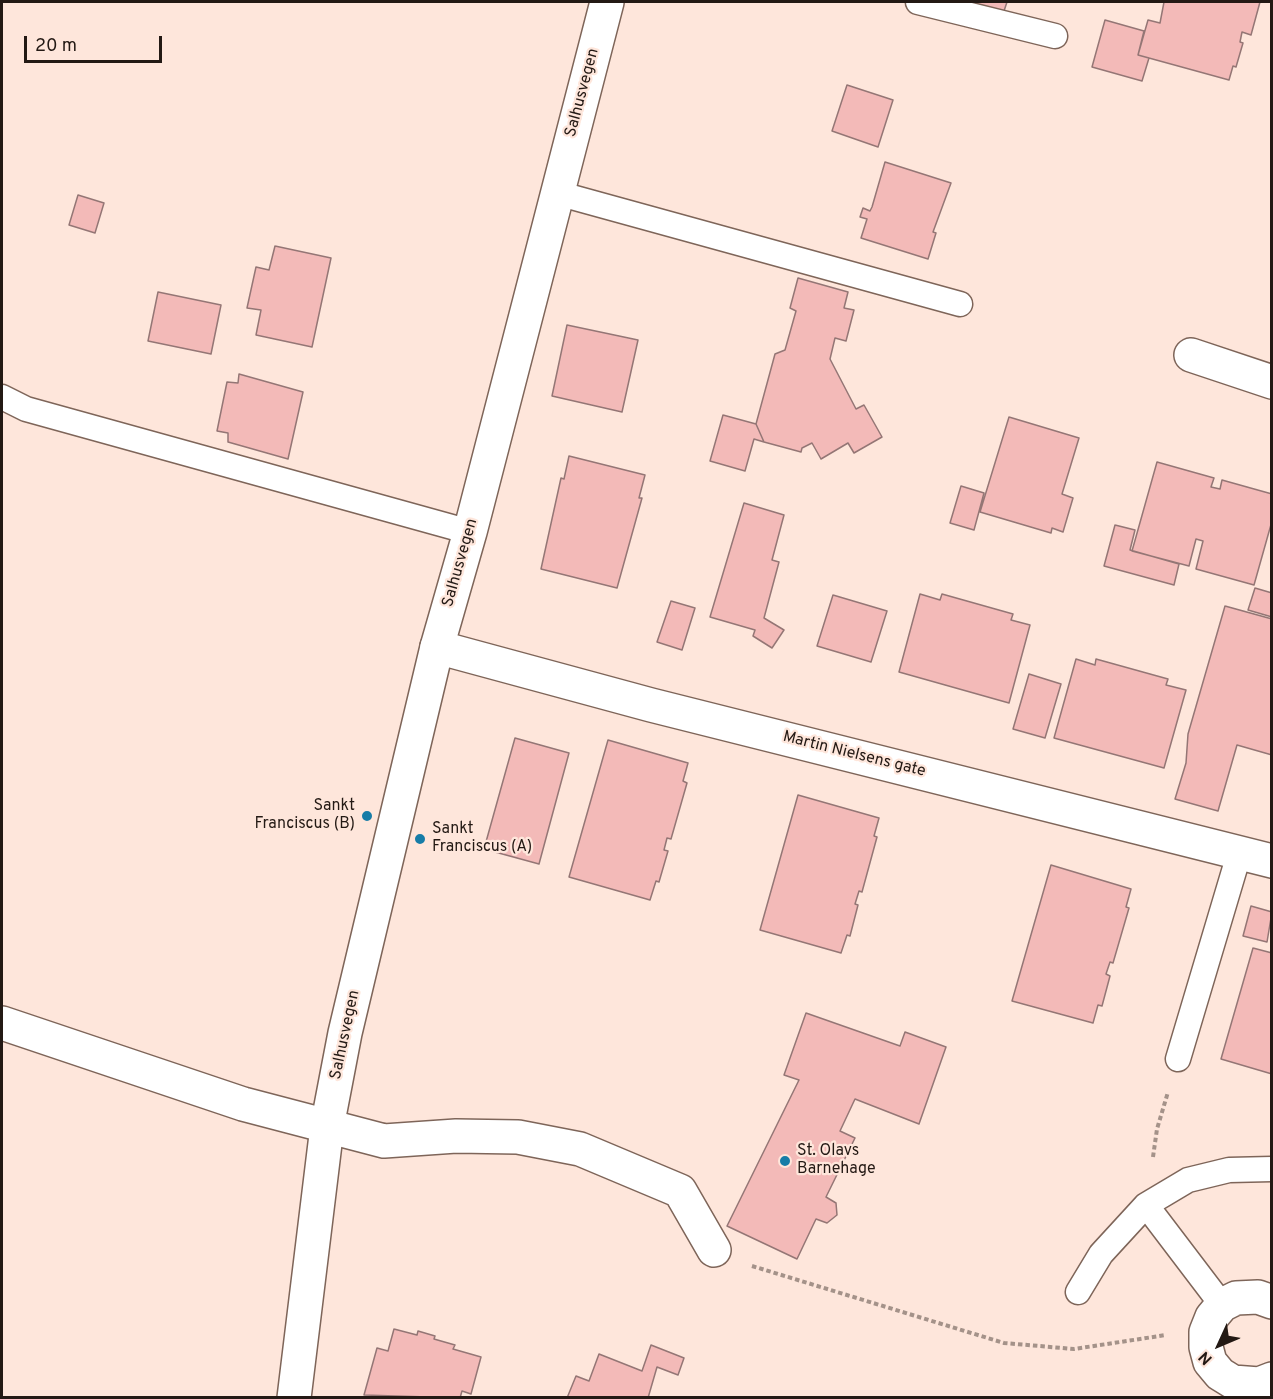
<!DOCTYPE html>
<style>
body{margin:0}
#map{position:relative;width:1273px;height:1399px;overflow:hidden;background:#fee6db;font-family:Overpass,sans-serif}
canvas{display:block}
.frame{position:absolute;inset:0;border:3px solid #231914;pointer-events:none}
.north{position:absolute;left:1189px;top:1315px;width:60px;height:60px;-webkit-text-stroke:4px #fee6db;paint-order:stroke;rotate:226deg;font-size:16px;font-weight:700;line-height:24px;text-align:center;color:#231914}
.north::after{content:'';display:block;margin:auto;width:21px;height:27px;background:#231914;clip-path:polygon(50% 0,100% 100%,50% 72%,0 100%)}
.scale{position:absolute;left:24px;top:36px;width:138px;height:27px;box-sizing:border-box;border:3px solid #231914;border-top:0;padding-left:8px;font-size:18px;line-height:21px;white-space:nowrap;color:#231914;-webkit-text-stroke:4px #fee6db;paint-order:stroke}
</style>
<div id="map">
<canvas width="1273" height="1399"></canvas>
<div class="frame"></div>
<div class="north">N</div>
<div class="scale">20 m</div>
</div>
<script>
const ctx = document.querySelector('canvas').getContext('2d');
ctx.lineJoin = 'round';
function paint(path, color) {
  ctx.fillStyle = color;
  ctx.fill(path, 'evenodd');
}
function shape(rows) {
  const path = new Path2D();
  for (const r of rows) {
    path.moveTo(r[0], r[1]);
    for (let i = 2; i < r.length; i += 2) path.lineTo(r[i], r[i + 1]);
  }
  return path;
}
function strokePath(path, color, width, dash) {
  ctx.strokeStyle = color;
  ctx.lineWidth = width;
  ctx.lineCap = dash ? 'butt' : 'round';
  ctx.setLineDash(dash || []);
  ctx.stroke(path);
}
function label(font, color, halo, rows, align = 'center') {
  ctx.font = font + ' Overpass,sans-serif';
  ctx.lineWidth = 4.5;
  ctx.setLineDash([]);
  ctx.textBaseline = 'middle';
  ctx.strokeStyle = halo;
  ctx.fillStyle = color;
  for (const [text, x, y, turn = 0] of rows) {
    ctx.save();
    ctx.translate(x, y);
    ctx.rotate((+turn || 0) * Math.PI / 180);
    ctx.textAlign = isNaN(turn) ? turn : align;
    if (halo) ctx.strokeText(text, 0, 0);
    ctx.fillText(text, 0, 0);
    ctx.restore();
  }
}
const building = shape([
 [961,2,1007,2,1003,14,961,2],
 [1164,2,1260,2,1251,35,1242,32,1240,42,1243,43,1236,67,1233,66,1229,80,1138,55,1148,20,1160,23,1164,2],
 [1105,20,1144,31,1138,55,1149,58,1142,81,1092,67,1105,20],
 [847,85,893,100,878,147,832,131,847,85],
 [885,162,951,183,933,232,936,233,928,259,861,238,867,219,860,217,863,208,870,211,872,207,885,162],
 [78,195,104,203,95,233,69,225,78,195],
 [275,246,331,258,312,347,256,335,261,310,247,308,256,267,269,270,275,246],
 [798,278,848,292,844,308,854,310,846,341,835,338,830,359,856,409,864,405,882,437,854,453,848,443,821,459,812,443,802,448,801,452,764,442,756,424,775,354,785,350,796,311,790,308,798,278],
 [158,292,221,305,211,354,148,341,158,292],
 [567,325,638,340,622,412,552,396,567,325],
 [239,374,303,392,288,459,228,442,228,433,217,431,227,382,238,383,239,374],
 [723,415,756,424,764,442,754,439,745,471,710,461,723,415],
 [1009,417,1079,438,1062,494,1073,498,1063,532,1052,528,1051,533,980,512,1009,417],
 [569,456,645,475,639,498,642,498,617,588,541,569,561,478,564,479,569,456],
 [1157,462,1214,478,1211,487,1220,489,1222,480,1272,494,1272,521,1254,585,1196,569,1203,541,1196,539,1189,566,1132,551,1157,462],
 [961,486,984,493,974,530,950,523,961,486],
 [744,503,784,515,772,560,779,562,764,618,784,630,772,648,753,636,755,630,710,617,744,503],
 [1115,525,1135,530,1130,550,1179,564,1174,585,1104,566,1115,525],
 [1255,588,1272,593,1272,617,1248,610,1255,588],
 [920,594,940,600,942,594,1013,614,1011,620,1030,625,1009,703,899,672,920,594],
 [833,595,887,611,871,662,817,646,833,595],
 [671,601,695,608,682,650,657,642,671,601],
 [1225,606,1272,619,1272,755,1237,745,1218,811,1175,799,1186,763,1188,734,1225,606],
 [1076,659,1095,665,1096,659,1168,679,1166,685,1186,690,1164,768,1054,738,1076,659],
 [1029,674,1061,684,1045,738,1013,729,1029,674],
 [515,738,569,753,539,864,484,849,515,738],
 [608,740,688,763,683,781,687,783,671,839,667,838,664,850,668,851,659,882,656,881,650,900,569,877,608,740],
 [798,795,879,818,874,836,877,837,862,892,859,891,855,904,858,905,850,936,847,935,841,953,760,930,798,795],
 [1051,865,1131,889,1126,907,1129,908,1113,963,1110,962,1106,974,1110,976,1102,1006,1098,1005,1093,1023,1012,1001,1051,865],
 [1251,906,1272,912,1267,942,1243,936,1251,906],
 [1253,948,1272,953,1272,1074,1221,1059,1253,948],
 [806,1013,900,1046,905,1032,946,1047,919,1124,855,1099,840,1131,855,1138,826,1197,836,1203,837,1215,827,1223,816,1219,797,1259,727,1226,799,1080,784,1075,806,1013],
 [394,1329,417,1335,418,1331,435,1336,434,1339,455,1345,453,1349,481,1357,471,1394,462,1391,460,1398,364,1395,377,1348,388,1351,394,1329],
 [651,1345,684,1358,678,1375,657,1367,648,1398,567,1398,576,1376,589,1381,599,1354,642,1371,651,1345]
]);
const path = shape([
 [1153,1157,1157,1129,1168,1092],
 [752,1266,1004,1343,1074,1349,1166,1335]
]);
const lane = shape([
 [918,2,1055,36],
 [557,193,960,304],
 [2,397,26,409,470,532],
 [1178,1059,1240,851],
 [1146,1205,1222,1305],
 [1078,1292,1101,1254,1146,1205,1188,1180,1229,1170,1272,1169]
]);
const street = shape([
 [1191,355,1272,382],
 [437,647,651,705,1272,861],
 [2,1023,243,1104,384,1141,456,1136,518,1137,580,1149,680,1191,714,1250],
 [1272,1302,1258,1297,1236,1298,1222,1305,1212,1317,1206,1332,1206,1347,1210,1362,1220,1374,1233,1382,1259,1384,1272,1379]
]);
const secondary = shape([
 [294,1398,327,1127,345,1033,437,647,470,532,607,2]
]);
const markers = [
 [367,816,6,"#167ca7"],
 [420,839,6,"#167ca7"],
 [785,1161,6,"#167ca7"]
];
const streetNames = [
 ["Salhusvegen",583,93,-75],
 ["Salhusvegen",461,563,-74],
 ["Martin Nielsens gate",854,755,14],
 ["Salhusvegen",346,1035,-78]
];
const poiNames = [
 ["Sankt",355,807,"right"],
 ["Franciscus (B)",355,825,"right"],
 ["Sankt",432,830],
 ["Franciscus (A)",432,848],
 ["St. Olavs",797,1152],
 ["Barnehage",797,1170]
];
paint(building, '#f3bab8');
strokePath(building, '#947675', 1.5);
strokePath(lane, '#7e6559', 27);
strokePath(street, '#7e6559', 36);
strokePath(secondary, '#7e6559', 36);
strokePath(path, '#a49289', 4, [4.5, 3]);
strokePath(lane, '#fff', 24);
strokePath(street, '#fff', 33);
strokePath(secondary, '#fff', 33);
for (const [x, y, r, color] of markers) {
  const dot = new Path2D();
  dot.arc(x, y, r, 0, 2 * Math.PI);
  ctx.fillStyle = color;
  ctx.fill(dot);
  strokePath(dot, '#fee6db', 2);
}
label('16px', '#231914', '#fee6db', streetNames);
label('16px', '#231914', '#fee6db', poiNames, 'left');
</script>
